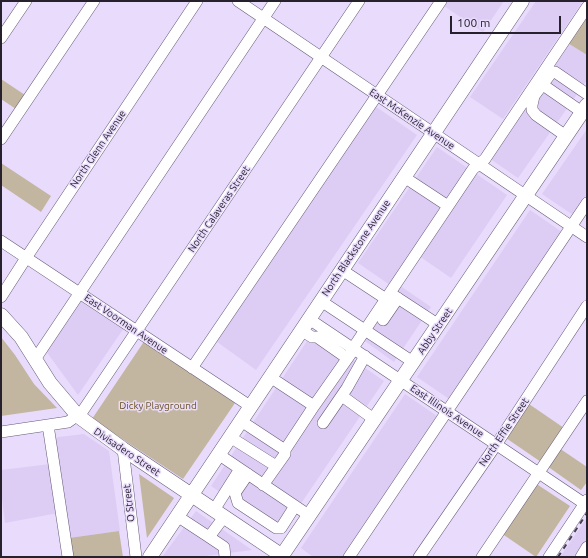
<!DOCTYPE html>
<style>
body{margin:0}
#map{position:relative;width:588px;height:558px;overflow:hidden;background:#e8dbfc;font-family:Ubuntu,sans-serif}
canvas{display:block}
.frame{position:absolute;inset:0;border:2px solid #26212d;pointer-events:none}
.scale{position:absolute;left:450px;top:16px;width:111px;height:18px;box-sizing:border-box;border:2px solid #26212d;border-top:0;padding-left:5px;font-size:12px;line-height:14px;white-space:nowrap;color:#26212d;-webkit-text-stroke:3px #e8dbfc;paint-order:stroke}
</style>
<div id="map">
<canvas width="588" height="558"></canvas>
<div class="frame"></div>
<div class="scale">100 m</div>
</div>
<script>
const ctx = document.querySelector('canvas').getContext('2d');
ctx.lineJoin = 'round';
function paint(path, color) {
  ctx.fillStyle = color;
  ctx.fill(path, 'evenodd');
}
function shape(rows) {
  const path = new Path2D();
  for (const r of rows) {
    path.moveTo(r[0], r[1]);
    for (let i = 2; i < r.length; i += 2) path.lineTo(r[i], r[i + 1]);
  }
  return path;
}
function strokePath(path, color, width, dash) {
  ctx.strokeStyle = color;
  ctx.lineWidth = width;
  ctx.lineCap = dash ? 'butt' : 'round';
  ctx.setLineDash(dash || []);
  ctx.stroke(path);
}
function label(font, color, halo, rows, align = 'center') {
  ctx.font = font + ' Ubuntu,sans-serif';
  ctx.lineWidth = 3;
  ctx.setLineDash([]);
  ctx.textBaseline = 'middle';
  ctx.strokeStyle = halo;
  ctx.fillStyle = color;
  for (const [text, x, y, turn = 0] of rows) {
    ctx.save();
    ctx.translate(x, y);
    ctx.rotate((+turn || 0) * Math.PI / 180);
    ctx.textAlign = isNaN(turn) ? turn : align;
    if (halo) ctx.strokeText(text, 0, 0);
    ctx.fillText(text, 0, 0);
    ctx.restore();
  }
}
const built = shape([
 [443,1,504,1,483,32,441,4],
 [536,1,583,1,503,119,470,97],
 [566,42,587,55,587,80,518,178,486,156],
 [372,104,417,135,256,370,213,339],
 [587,129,587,195,573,215,542,194],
 [437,147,469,169,390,285,358,263],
 [475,173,507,195,451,278,419,256],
 [530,210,562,232,449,399,417,377],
 [399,285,431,307,394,362,362,339],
 [77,297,124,328,78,395,43,347],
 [313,332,384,381,281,533,211,486],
 [405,394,437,416,342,557,313,557,301,548],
 [84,434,109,451,120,531,69,538,50,438],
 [50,464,58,513,5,523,1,491,1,470],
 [196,511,252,550,198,557,162,557],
 [586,519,587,519,587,557,560,557]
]);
const green = shape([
 [587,11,587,55,566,42],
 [1,79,25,95,16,109,1,99],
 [1,163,51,196,41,212,1,185],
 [1,337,15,355,34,384,57,408,1,416],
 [145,340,235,403,183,479,92,419],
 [529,404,564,428,541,462,506,438],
 [559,448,587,467,587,482,581,490,547,466],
 [139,474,174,498,147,538],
 [535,483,570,506,536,557,501,533],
 [119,531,123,557,72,557,69,538]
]);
const minor = shape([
 [238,1,587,237],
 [1,38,26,1],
 [543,85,582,112],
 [566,136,536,115,532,110,532,105,534,96,552,72,555,72,587,94],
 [1,139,94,1],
 [404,177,448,206],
 [1,241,250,406],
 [342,270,386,299],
 [390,293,439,325],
 [1,297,26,258,197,1],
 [321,301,413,362],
 [309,319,585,504],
 [383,320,398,298],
 [301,330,312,337,317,337,347,358],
 [353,348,473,169,485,159,587,7],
 [36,358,275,1],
 [192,368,441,1],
 [270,377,314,406],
 [342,396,375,420],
 [241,421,285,450,285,454,263,485],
 [323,423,347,388,365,356],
 [48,425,68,557],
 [1,432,68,422,82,412,359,1],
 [230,437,276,466],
 [123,449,136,557],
 [285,450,314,406,354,349],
 [218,454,310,516],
 [248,474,235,493,238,503,276,528,281,528,295,506],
 [214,510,240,469],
 [177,516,209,537,224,517],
 [209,537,224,547,225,557],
 [349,557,587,203],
 [419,557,496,445,587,306],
 [482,557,587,401],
 [549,557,587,500],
 [581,557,587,547]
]);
const major = shape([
 [1,315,21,337,50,383,78,416,123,449,281,555],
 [150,557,522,1],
 [281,557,587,105]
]);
const rail = shape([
 [558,557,587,513]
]);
const streetNames = [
 ["East McKenzie Avenue",412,119,34],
 ["North Glenn Avenue",98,149,-56],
 ["North Calaveras Street",219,209,-56],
 ["North Blackstone Avenue",356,248,-56],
 ["East Voorman Avenue",126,324,34],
 ["Abby Street",435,331,-56],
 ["East Illinois Avenue",447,411,34],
 ["North Effie Street",504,432,-56],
 ["Divisadero Street",127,452,34],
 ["O Street",129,503,-97]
];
const parkNames = [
 ["Dicky Playground",158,406]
];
paint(built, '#ddcdf5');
paint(green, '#c2b6a0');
strokePath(minor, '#665b77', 12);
strokePath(major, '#665b77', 15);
strokePath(minor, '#fff', 11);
strokePath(major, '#fff', 14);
strokePath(rail, '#453f4e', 2, [5, 5]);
label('10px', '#26212d', '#e8dbfc', streetNames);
label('10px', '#694f1d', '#e8dbfc', parkNames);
</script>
